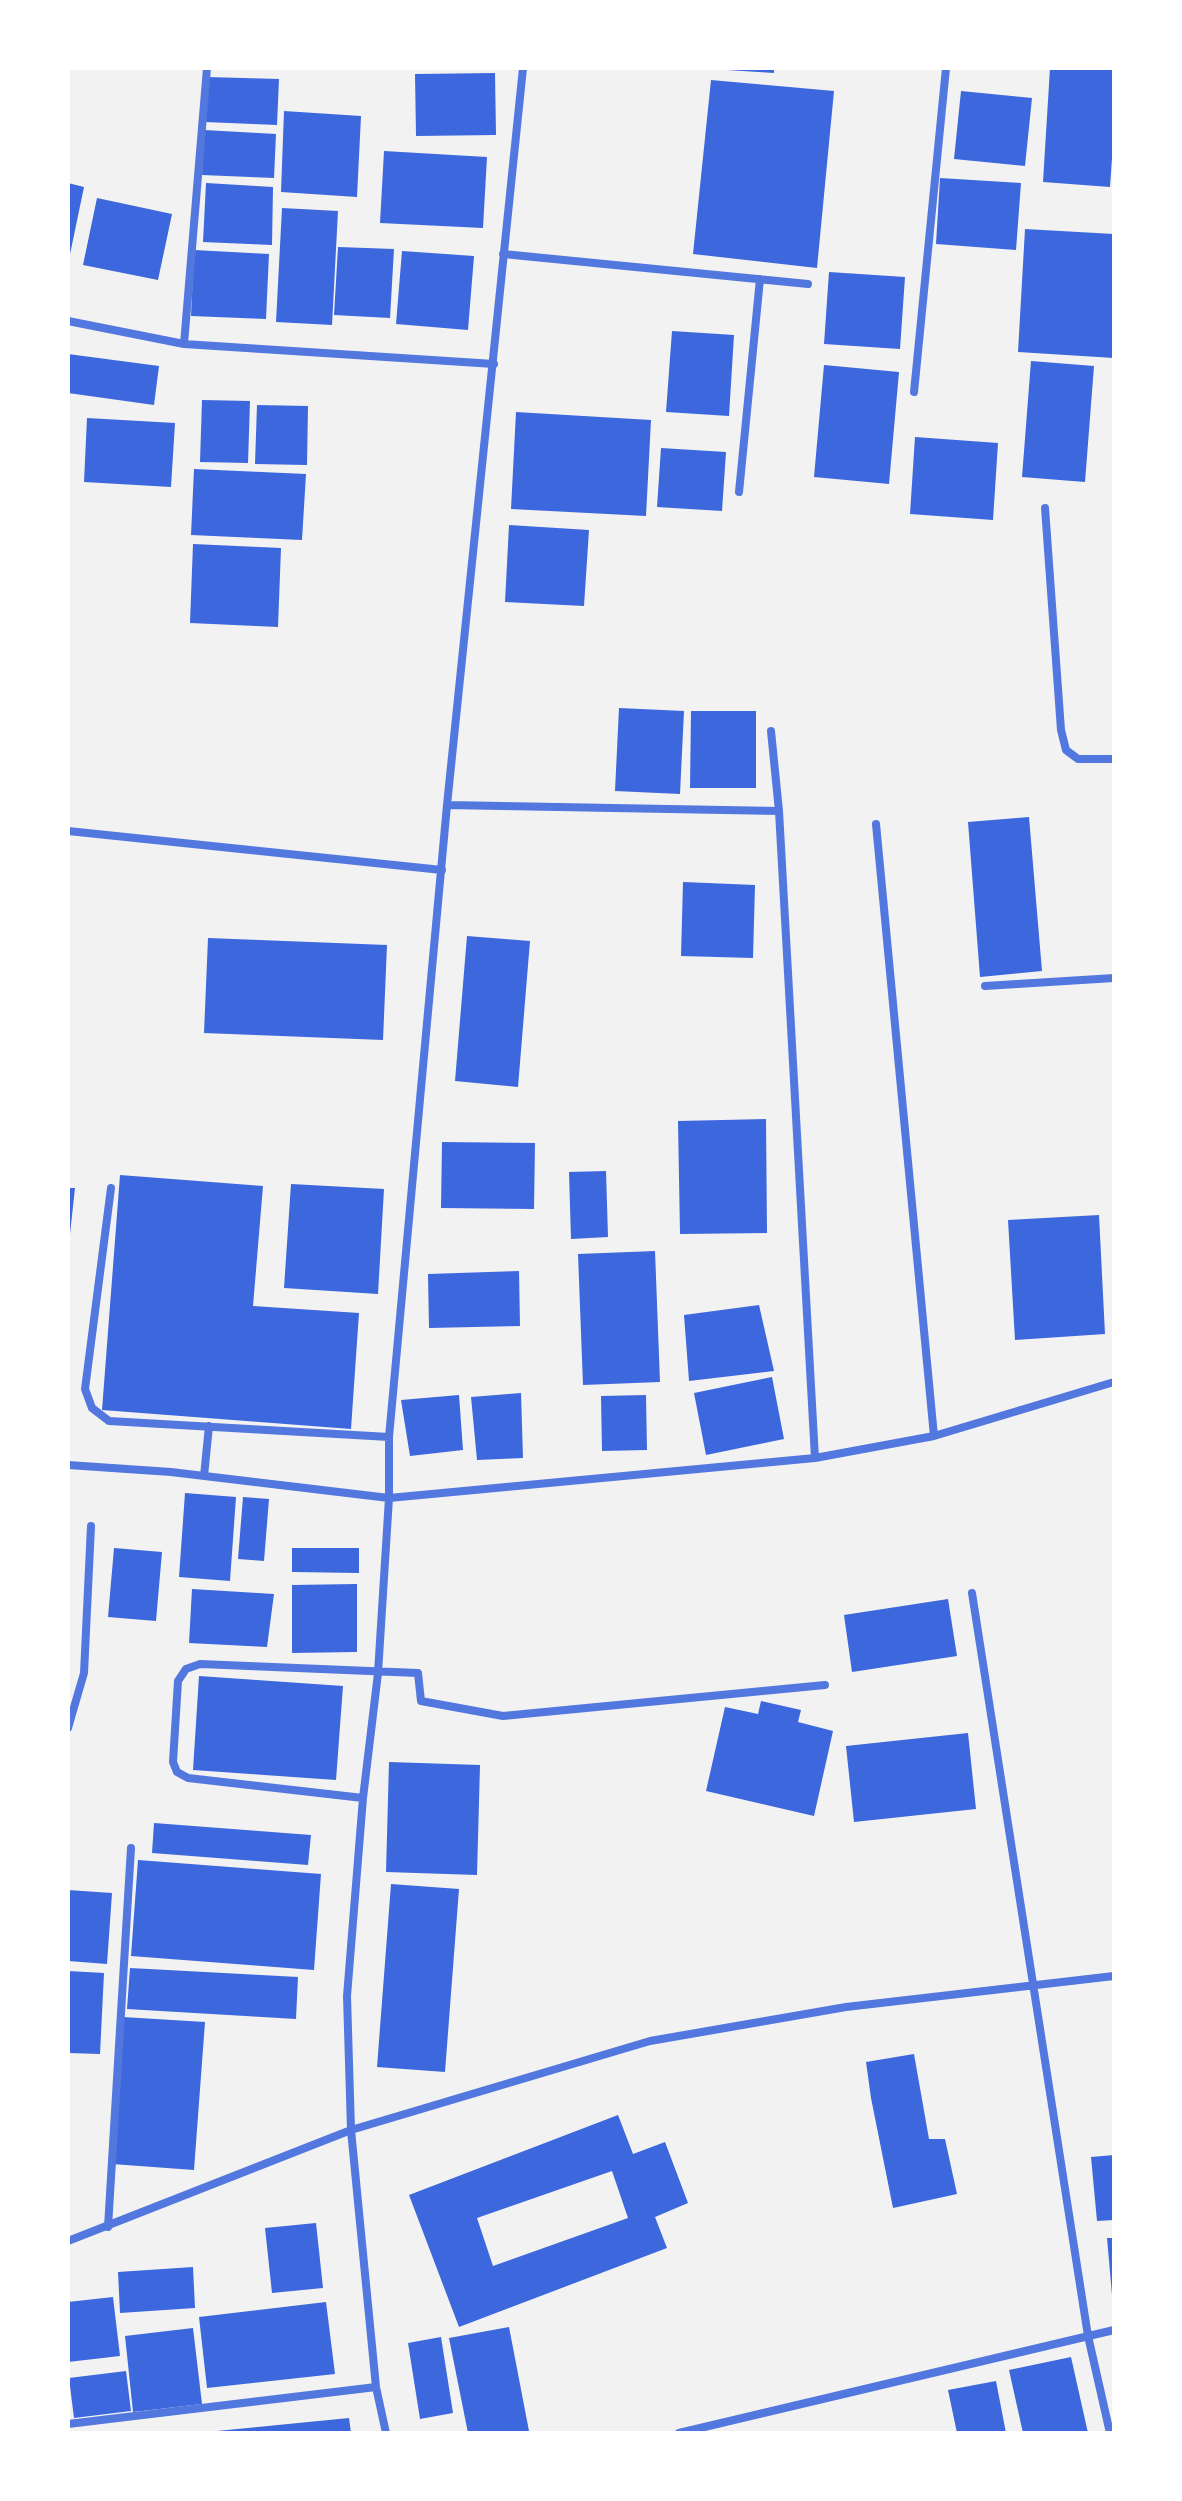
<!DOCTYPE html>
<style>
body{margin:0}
#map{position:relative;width:1182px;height:2501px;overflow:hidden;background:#f2f2f2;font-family:Barlow,sans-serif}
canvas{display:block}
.frame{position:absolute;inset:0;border:70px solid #fff;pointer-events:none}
</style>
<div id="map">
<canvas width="1182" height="2501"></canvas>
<div class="frame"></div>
</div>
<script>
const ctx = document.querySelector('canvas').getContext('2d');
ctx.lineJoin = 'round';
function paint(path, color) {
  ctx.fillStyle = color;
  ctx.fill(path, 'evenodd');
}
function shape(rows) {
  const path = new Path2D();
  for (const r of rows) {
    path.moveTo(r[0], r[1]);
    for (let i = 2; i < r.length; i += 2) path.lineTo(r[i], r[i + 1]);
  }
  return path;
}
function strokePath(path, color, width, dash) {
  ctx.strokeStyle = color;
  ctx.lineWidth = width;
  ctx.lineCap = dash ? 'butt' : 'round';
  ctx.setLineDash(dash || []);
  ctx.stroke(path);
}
const building = shape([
 [727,68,774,68,774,73,727,70],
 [1050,68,1114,68,1114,129,1110,187,1043,182],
 [495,73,496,135,416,136,415,74],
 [207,77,279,79,277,125,205,122],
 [711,80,834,91,817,268,693,254],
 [961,91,1032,98,1025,166,954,159],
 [284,111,361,116,357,197,281,192],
 [204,130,276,134,274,178,202,175],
 [384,151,487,157,483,228,380,223],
 [940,178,1021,183,1016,250,936,244],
 [68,183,84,187,69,259,68,259],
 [206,183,273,187,272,245,203,242],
 [97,198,172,214,158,280,83,265],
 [282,208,338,211,332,325,276,322],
 [1025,229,1114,234,1114,358,1018,352],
 [338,247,394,249,390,318,334,315],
 [194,250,269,254,266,319,191,316],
 [402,251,474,256,468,330,396,324],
 [829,272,905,277,900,349,824,344],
 [672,331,734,335,729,416,666,412],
 [68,354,159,366,154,405,68,393],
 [1031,361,1094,366,1085,482,1022,477],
 [824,365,899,372,889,484,814,477],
 [202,400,250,401,248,463,200,462],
 [257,405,308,406,307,465,255,464],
 [516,412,651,420,646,516,511,509],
 [87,418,175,423,171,487,84,482],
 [915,437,998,443,993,520,910,514],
 [661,448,726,452,722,511,657,507],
 [194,469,306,474,302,540,191,535],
 [509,525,589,530,584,606,505,602],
 [193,544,281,548,278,627,190,623],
 [619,708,684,711,680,794,615,791],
 [691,711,756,711,756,788,690,788],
 [1029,817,1042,971,980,977,968,822],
 [683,882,755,885,753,958,681,956],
 [467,936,530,941,518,1087,455,1081],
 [208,938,387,945,383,1040,204,1033],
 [766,1119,767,1233,680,1234,678,1121],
 [442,1142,535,1143,534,1209,441,1208],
 [606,1171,608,1237,571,1239,569,1172],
 [120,1175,263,1186,253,1306,359,1313,351,1429,102,1410],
 [291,1184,384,1189,378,1294,284,1288],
 [68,1188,75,1188,70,1234,68,1234],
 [1099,1215,1105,1334,1015,1340,1008,1220],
 [655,1251,660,1382,583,1385,578,1254],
 [519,1271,520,1326,429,1328,428,1274],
 [759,1305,774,1371,689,1381,684,1315],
 [772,1377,784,1439,706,1455,694,1393],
 [521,1393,523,1458,477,1460,471,1397],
 [459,1395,463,1450,410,1456,401,1400],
 [646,1395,647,1450,602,1451,601,1396],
 [185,1493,236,1497,230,1581,179,1577],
 [243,1497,269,1499,264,1561,238,1559],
 [114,1548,162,1552,156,1621,108,1617],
 [292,1548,359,1548,359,1573,292,1572],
 [357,1584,357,1652,292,1653,292,1585],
 [192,1589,274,1594,267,1647,189,1643],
 [948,1599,957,1656,852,1672,844,1615],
 [199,1676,343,1686,336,1780,193,1770],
 [761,1701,801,1710,798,1722,833,1731,814,1816,706,1791,725,1707,758,1714],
 [968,1733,976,1809,854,1822,846,1746],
 [389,1762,480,1765,477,1875,386,1872],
 [154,1823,311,1835,308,1865,152,1853],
 [138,1860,321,1874,314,1970,131,1956],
 [391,1884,459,1889,445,2072,377,2067],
 [68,1890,112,1893,107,1964,68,1961],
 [130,1968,298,1977,296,2019,127,2009],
 [68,1971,104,1973,100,2054,68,2053],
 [123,2017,205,2022,194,2170,112,2164],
 [914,2054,929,2139,945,2139,957,2194,893,2208,871,2098,866,2062],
 [618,2115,633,2154,665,2142,688,2203,655,2217,667,2248,459,2327,409,2195],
 [612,2171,628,2218,493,2266,477,2218],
 [1114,2155,1114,2220,1097,2221,1091,2157],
 [316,2223,323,2288,272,2293,265,2228],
 [1107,2238,1114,2238,1114,2295,1112,2295],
 [193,2267,195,2308,120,2313,118,2272],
 [113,2297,120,2356,68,2362,68,2302],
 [326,2302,335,2374,207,2388,199,2317],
 [509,2327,529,2431,468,2433,449,2338],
 [193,2328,202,2404,133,2412,125,2336],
 [441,2337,453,2413,420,2419,408,2343],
 [1071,2357,1088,2433,1023,2433,1009,2370],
 [126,2371,131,2411,74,2418,69,2378],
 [996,2381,1006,2433,957,2433,948,2390],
 [349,2418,351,2433,217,2433,217,2431]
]);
const minor = shape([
 [503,254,808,284],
 [68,321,184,344,494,364],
 [184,344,207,68],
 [914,392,946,68],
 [739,492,760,279],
 [1045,508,1061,730,1066,750,1078,759,1114,759],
 [771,731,779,811,815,1458],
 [447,805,779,811],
 [876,824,934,1436],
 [68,831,442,870],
 [985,986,1114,978],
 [111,1188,85,1389,92,1408,109,1421,389,1437],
 [68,1465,171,1472,389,1498,815,1458,934,1436,1114,1382],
 [204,1476,209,1426],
 [972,1593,1088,2336,1110,2433],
 [68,1728,84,1673,91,1526],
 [363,1798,188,1778,177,1772,173,1762,178,1681,186,1669,200,1664,418,1673,421,1701,503,1716,825,1685],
 [108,2227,131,1848],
 [68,2241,351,2130,650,2041,846,2007,1114,1976],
 [68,2424,376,2387],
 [386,2433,376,2387,351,2130,347,1996,363,1798,378,1673,389,1498,389,1437,447,805,523,68],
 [679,2433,1114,2330]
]);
paint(building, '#3d67dc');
strokePath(minor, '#5277de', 8);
</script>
